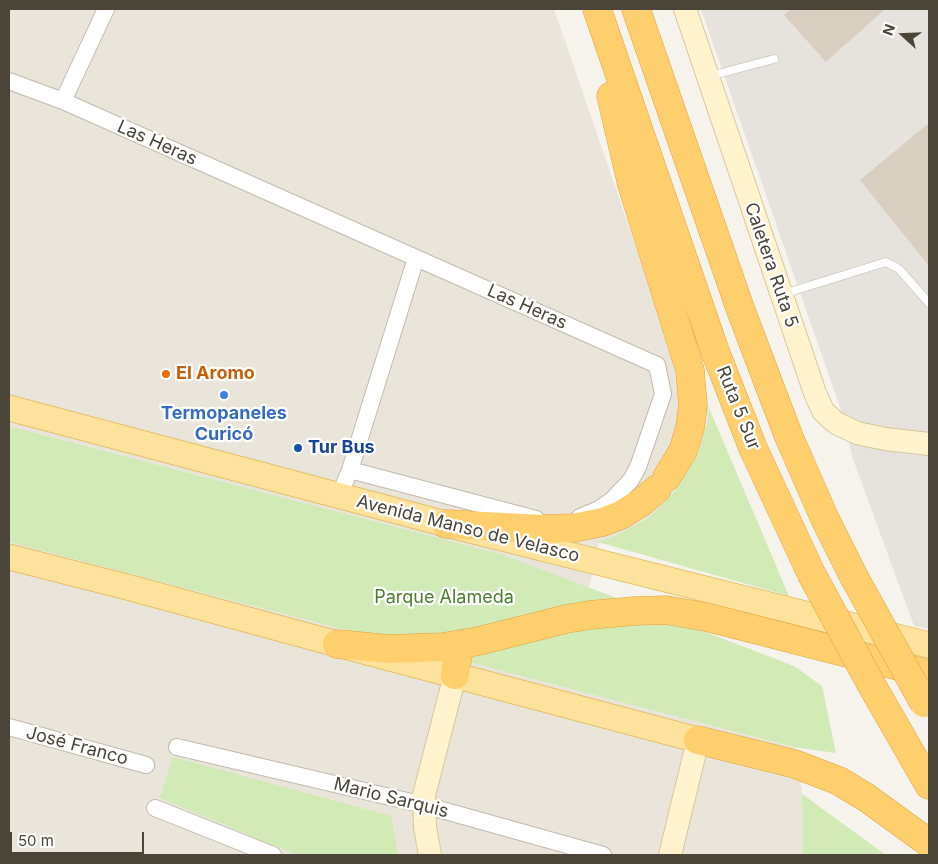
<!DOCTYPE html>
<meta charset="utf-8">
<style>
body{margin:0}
#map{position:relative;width:938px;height:864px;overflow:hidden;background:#f6f3ec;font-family:Inter,sans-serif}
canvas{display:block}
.frame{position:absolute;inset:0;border:10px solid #4b4439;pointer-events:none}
.north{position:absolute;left:878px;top:10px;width:50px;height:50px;-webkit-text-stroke:4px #fff;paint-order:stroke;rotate:290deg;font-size:14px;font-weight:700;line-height:20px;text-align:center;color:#4b4439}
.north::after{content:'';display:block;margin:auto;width:18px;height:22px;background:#4b4439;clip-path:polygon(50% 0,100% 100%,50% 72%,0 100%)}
.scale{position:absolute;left:10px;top:832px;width:134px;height:22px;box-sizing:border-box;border:2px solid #4b4439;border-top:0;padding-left:6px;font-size:15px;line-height:18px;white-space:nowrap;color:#4b4439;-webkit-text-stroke:4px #fff;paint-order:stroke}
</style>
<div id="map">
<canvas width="938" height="864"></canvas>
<div class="frame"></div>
<div class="north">N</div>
<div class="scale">50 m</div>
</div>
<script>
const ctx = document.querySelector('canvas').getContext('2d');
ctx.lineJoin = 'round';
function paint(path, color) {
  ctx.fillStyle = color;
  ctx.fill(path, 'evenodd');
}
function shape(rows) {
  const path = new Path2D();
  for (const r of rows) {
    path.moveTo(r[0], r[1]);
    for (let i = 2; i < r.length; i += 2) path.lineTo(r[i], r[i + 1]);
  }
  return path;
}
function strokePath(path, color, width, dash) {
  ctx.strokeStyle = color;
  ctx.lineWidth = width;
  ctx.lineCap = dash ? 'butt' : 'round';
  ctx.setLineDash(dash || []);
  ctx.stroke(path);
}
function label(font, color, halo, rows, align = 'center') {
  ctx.font = font + ' Inter,sans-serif';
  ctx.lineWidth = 4.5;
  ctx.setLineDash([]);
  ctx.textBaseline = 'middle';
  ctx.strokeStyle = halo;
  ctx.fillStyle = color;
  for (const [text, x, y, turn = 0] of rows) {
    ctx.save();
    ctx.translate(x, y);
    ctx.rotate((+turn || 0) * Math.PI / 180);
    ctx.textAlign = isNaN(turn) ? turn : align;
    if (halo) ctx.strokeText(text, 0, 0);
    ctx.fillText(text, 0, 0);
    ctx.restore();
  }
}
const residential = shape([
 [9,9,554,9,670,346,709,408,707,424,698,454,678,488,657,510,646,519,615,536,599,542,589,588,504,555,9,426],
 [9,542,793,747,801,779,802,794,803,855,9,855]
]);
const industrial = shape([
 [701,9,929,9,929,629,914,626,853,459,841,410]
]);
const green = shape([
 [709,408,789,596,598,542,615,536,646,519,657,510,678,488,698,454,707,424],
 [9,426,504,555,794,666,822,686,836,753,793,747,9,542],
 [173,757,391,816,398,855,297,855,160,798],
 [802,794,886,855,803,855]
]);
const building = shape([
 [791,9,885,9,826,62,784,15],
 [929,123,929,266,860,180]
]);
const lane = shape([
 [710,76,774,59],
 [783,294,886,262,899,269,929,303]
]);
const street = shape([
 [9,81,63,101,657,365,663,394,638,467,631,480,611,501,599,509,580,517],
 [63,101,106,9],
 [350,470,536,519],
 [339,496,350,470,416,258],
 [9,727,146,765],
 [177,747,424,805,603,855],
 [155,808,273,855]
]);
const secondary = shape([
 [685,9,815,393,823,411,836,423,857,433,885,439,929,444],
 [430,855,425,827,424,795,455,675],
 [670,855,698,740]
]);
const primary = shape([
 [9,408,446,524,929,645],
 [9,557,127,587,337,644,698,740]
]);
const highway = shape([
 [597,9,715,351,753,448,811,573],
 [636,9,740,308,768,382,789,437,825,519,854,577],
 [611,96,632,185,690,370,693,405,690,428,683,451,667,477],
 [446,524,542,529,573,528,603,522,621,515,643,501,657,489],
 [337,644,389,649,443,647,479,641,566,619,590,615,634,611,666,610,706,617,929,674],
 [455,675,458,653,463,644],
 [871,684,929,785],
 [698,740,795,764,839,781,867,798,929,843]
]);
const highwayBridge = shape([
 [811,573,871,684],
 [854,577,924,703]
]);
const markers = [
 [166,374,5,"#e8710a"],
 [224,395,5,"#3f7fe0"],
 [298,448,5,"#1a4fb4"]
];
const streetNames = [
 ["Las Heras",157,143,24],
 ["Caletera Ruta 5",771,265,71],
 ["Las Heras",527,307,24],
 ["Ruta 5 Sur",738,408,68],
 ["Avenida Manso de Velasco",468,529,14],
 ["José Franco",77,746,15],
 ["Mario Sarquis",391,798,14]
];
const foodNames = [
 ["El Aromo",176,374]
];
const shopNames = [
 ["Termopaneles",224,414],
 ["Curicó",224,435]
];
const transitNames = [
 ["Tur Bus",308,448]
];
const parkNames = [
 ["Parque Alameda",444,598]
];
paint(residential, '#eae5da');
paint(industrial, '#e6e2dd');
paint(green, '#d2eab5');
paint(building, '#d8cfc1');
strokePath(lane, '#c2bbae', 9);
strokePath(street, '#c2bbae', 18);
strokePath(secondary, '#d6c79b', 24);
strokePath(primary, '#e6c16a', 27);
strokePath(highway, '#e0a43c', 29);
strokePath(lane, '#fff', 8);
strokePath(street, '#fff', 16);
strokePath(secondary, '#fff3cd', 22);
strokePath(primary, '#ffe39c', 25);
strokePath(highway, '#ffcf6e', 28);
strokePath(highwayBridge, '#e0a43c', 29, []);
strokePath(highwayBridge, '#ffcf6e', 28);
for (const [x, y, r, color] of markers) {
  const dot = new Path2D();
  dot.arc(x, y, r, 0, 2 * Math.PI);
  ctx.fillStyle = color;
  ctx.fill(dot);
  strokePath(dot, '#fff', 2);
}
label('18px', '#4b4439', '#fff', streetNames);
label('bold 18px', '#c56008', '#fff', foodNames, 'left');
label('bold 18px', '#366cbe', '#fff', shopNames);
label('bold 18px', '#164399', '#fff', transitNames, 'left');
label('18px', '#4a7f2a', '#fff', parkNames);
</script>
